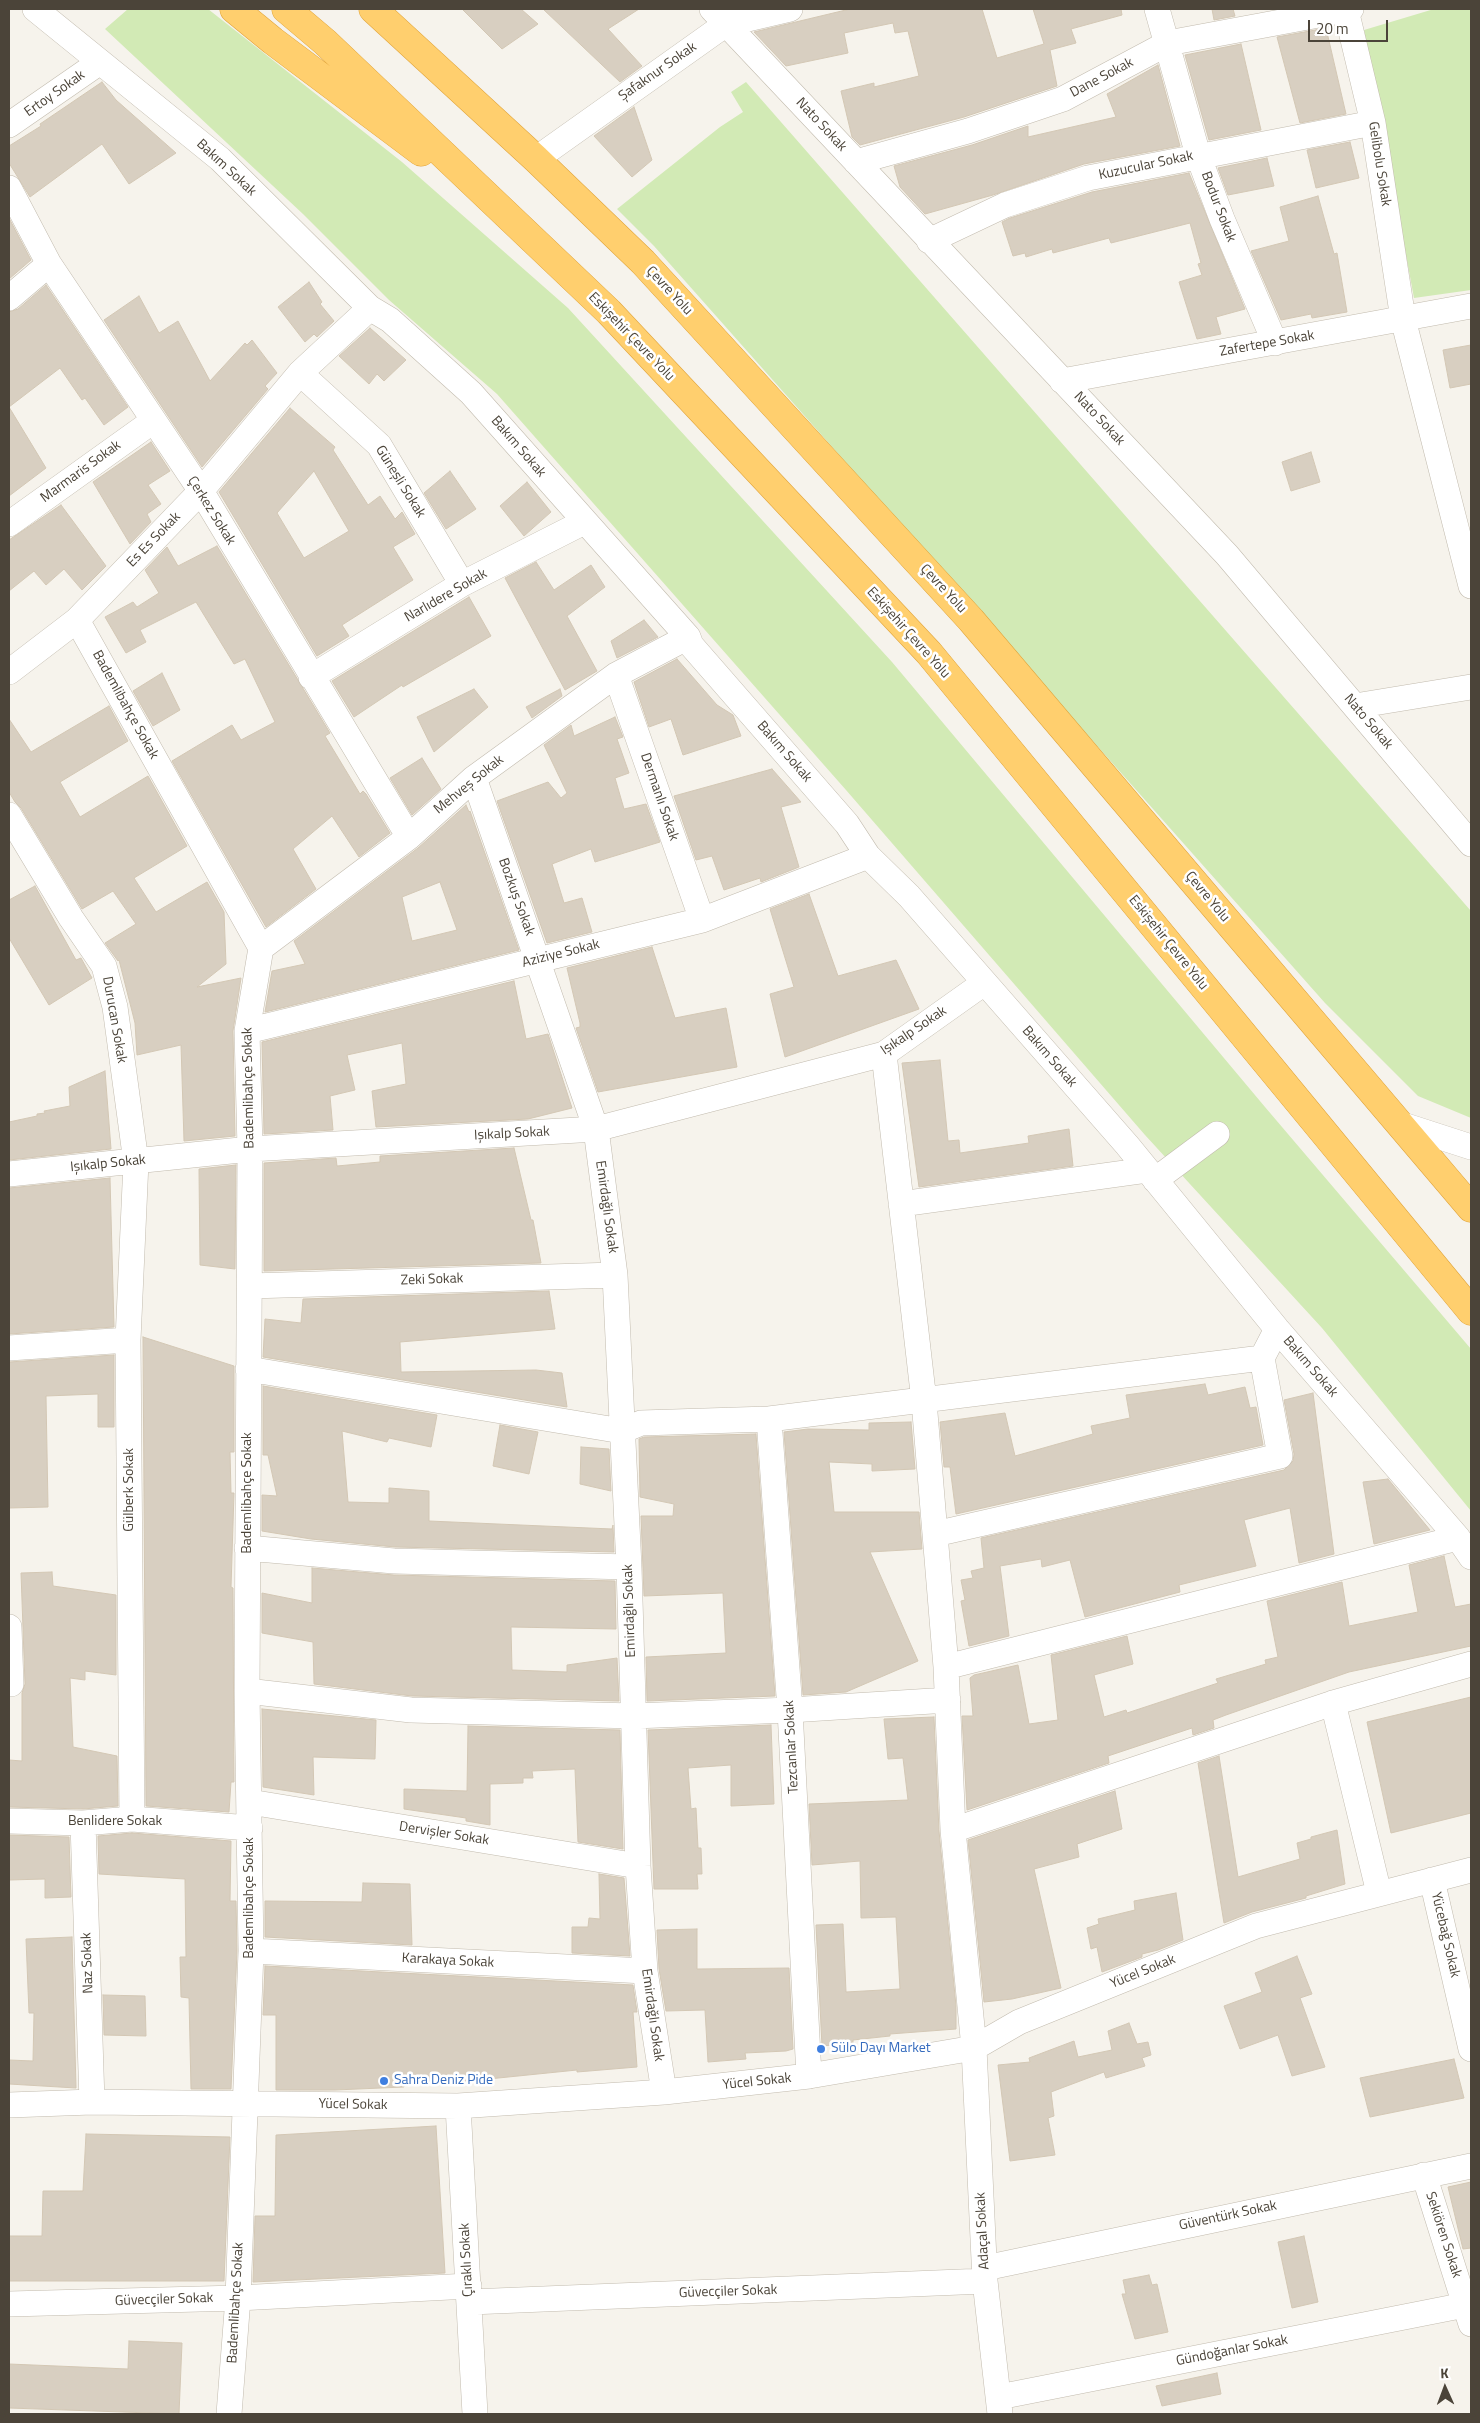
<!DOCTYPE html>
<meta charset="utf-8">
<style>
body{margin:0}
#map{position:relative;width:1480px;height:2423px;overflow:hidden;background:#f6f3ec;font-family:"Titillium Web",sans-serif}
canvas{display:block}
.frame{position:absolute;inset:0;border:10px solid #4b4439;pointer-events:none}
.north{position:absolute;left:1420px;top:2363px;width:50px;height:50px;-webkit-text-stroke:4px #fff;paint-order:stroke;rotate:358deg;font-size:14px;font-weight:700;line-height:20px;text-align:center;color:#4b4439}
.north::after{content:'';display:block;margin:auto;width:18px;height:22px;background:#4b4439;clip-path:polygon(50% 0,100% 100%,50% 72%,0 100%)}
.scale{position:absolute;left:1308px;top:20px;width:80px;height:22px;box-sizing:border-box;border:2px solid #4b4439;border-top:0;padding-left:6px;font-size:15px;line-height:18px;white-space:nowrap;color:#4b4439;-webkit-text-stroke:4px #fff;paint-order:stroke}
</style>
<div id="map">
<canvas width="1480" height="2423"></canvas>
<div class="frame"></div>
<div class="north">K</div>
<div class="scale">20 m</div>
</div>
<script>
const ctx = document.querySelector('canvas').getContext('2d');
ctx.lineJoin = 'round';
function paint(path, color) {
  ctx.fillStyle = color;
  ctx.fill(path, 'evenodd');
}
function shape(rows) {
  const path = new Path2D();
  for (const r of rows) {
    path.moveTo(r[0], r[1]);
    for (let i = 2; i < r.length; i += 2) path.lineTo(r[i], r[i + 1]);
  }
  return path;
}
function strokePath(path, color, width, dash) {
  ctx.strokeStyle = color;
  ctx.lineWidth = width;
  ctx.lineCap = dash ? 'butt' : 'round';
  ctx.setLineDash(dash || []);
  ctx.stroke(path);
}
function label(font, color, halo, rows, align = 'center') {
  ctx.font = font + ' "Titillium Web",sans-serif';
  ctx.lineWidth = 5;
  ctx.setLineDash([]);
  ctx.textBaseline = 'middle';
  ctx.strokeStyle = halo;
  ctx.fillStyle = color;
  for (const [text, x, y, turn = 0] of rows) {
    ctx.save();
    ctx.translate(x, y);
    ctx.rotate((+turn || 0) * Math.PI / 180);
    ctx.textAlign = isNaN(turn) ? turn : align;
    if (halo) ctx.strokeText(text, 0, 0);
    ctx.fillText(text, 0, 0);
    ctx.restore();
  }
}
const green = shape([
 [128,9,208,9,402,162,568,308,892,662,1265,1107,1471,1349,1471,1511,1322,1328,1145,1135,846,790,497,394,389,300,303,214,105,29],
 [1434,9,1471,9,1471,290,1414,298,1364,30],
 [746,82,1471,911,1471,1118,1418,1096,1325,1003,654,246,617,209,720,127,743,112,731,92]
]);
const building = shape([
 [462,9,521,9,538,24,502,49,462,9],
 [543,9,639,9,608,29,642,66,620,82,543,9],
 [850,9,982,9,997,58,1044,44,1033,9,1121,9,1122,15,1071,29,1076,43,1050,50,1057,86,964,117,860,145,852,137,841,91,874,83,874,87,919,76,908,31,895,33,893,23,844,33,848,53,786,66,754,32,850,9],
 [1212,9,1233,9,1235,16,1214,20,1212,9],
 [1326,28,1346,114,1300,123,1277,37,1326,28],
 [1241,44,1261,130,1209,140,1185,55,1241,44],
 [1158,65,1180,146,1084,164,993,195,925,214,900,187,894,166,972,145,1028,126,1028,137,1116,117,1107,94,1158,65],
 [102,82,116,100,176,153,129,184,102,144,30,197,9,163,9,146,41,126,40,124,102,82],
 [634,107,652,160,632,177,594,136,634,107],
 [1350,142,1359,178,1316,188,1307,150,1350,142],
 [1267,158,1274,186,1228,195,1218,168,1267,158],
 [1189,173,1245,309,1216,317,1221,334,1197,339,1179,282,1202,275,1198,264,1201,263,1190,223,1111,243,1109,238,1053,253,1052,249,1026,257,1025,253,1013,256,1002,222,1010,218,1092,192,1189,173],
 [1318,196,1334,254,1337,253,1347,312,1312,318,1311,314,1281,320,1251,251,1289,241,1280,207,1318,196],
 [9,218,31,260,9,279,9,218],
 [309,282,322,302,320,304,334,321,317,337,314,334,305,342,278,307,309,282],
 [46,285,128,407,104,425,85,398,82,400,60,368,9,407,46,468,9,496,9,312,18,309,46,285],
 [139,296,159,333,178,321,210,381,245,343,247,345,252,340,277,373,265,386,268,389,202,467,104,320,139,296],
 [370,328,406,360,384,381,377,374,369,384,339,356,370,328],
 [1471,345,1471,384,1450,388,1443,350,1471,345],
 [290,408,335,447,333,450,368,505,380,496,395,519,402,512,415,534,393,547,413,580,342,625,349,636,317,656,219,492,290,408],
 [314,471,349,531,304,558,277,513,314,471],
 [151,442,170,471,148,485,161,504,147,514,151,522,130,544,93,482,151,442],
 [1311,452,1320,482,1291,491,1282,462,1311,452],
 [450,471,476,509,446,529,424,493,450,471],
 [527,482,551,512,524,536,500,506,527,482],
 [61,505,106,566,82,590,64,569,46,585,34,571,9,591,9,540,61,505],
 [217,546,330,733,325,736,360,794,363,791,366,794,390,833,359,857,332,816,293,849,316,889,266,927,172,761,232,725,241,740,275,722,245,659,234,664,196,602,140,630,146,642,126,653,105,617,133,602,137,607,159,593,145,570,167,547,178,566,217,546],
 [536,562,554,590,591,565,605,587,567,616,597,671,565,690,505,578,536,562],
 [469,597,491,636,403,687,402,685,354,717,332,681,469,597],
 [644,620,658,637,617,658,611,641,644,620],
 [677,659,717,705,733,715,741,736,683,755,671,719,649,727,634,682,677,659],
 [162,673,180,710,153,726,133,691,162,673],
 [474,689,488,707,434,752,417,717,474,689],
 [560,689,562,696,532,718,526,707,560,689],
 [109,706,128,741,60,782,80,817,148,776,187,846,134,878,156,912,207,882,224,912,226,964,197,987,241,978,233,1031,235,1136,184,1141,181,1045,137,1055,135,1023,119,960,118,961,105,943,136,924,113,891,82,909,21,808,15,802,9,792,9,719,31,752,109,706],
 [615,717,623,737,617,739,629,773,615,778,624,809,646,804,660,842,595,862,591,849,552,864,564,903,582,898,592,932,547,943,497,801,548,782,561,798,567,793,544,745,571,725,574,736,615,717],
 [422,758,441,789,412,815,390,778,422,758],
 [772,769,801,802,781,807,799,867,761,882,760,878,724,890,712,856,696,860,674,796,772,769],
 [466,805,469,812,470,811,519,950,265,1012,272,971,305,964,294,941,418,848,466,805],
 [440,882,457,930,412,941,402,897,440,882],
 [35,886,76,960,81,958,92,978,49,1005,9,938,9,900,35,886],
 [809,894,838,976,896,960,919,1009,785,1057,770,994,794,987,770,909,809,894],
 [652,947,675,1018,726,1008,737,1067,598,1092,576,1028,580,1027,580,1023,567,968,652,947],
 [514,981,526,1039,548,1034,572,1108,528,1119,376,1127,372,1091,406,1084,402,1043,347,1055,355,1090,330,1096,333,1130,264,1134,262,1042,514,981],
 [940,1060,948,1141,959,1140,960,1153,1029,1143,1028,1136,1069,1129,1073,1166,919,1187,902,1063,940,1060],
 [105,1071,111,1149,9,1160,9,1122,37,1116,37,1114,45,1113,44,1111,70,1106,69,1087,105,1071],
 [514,1148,531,1220,533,1220,541,1263,264,1271,264,1163,336,1158,337,1166,380,1162,380,1156,514,1148],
 [236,1165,235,1269,200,1265,199,1169,236,1165],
 [110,1178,114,1327,9,1334,9,1188,110,1178],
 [549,1291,555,1329,400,1342,401,1372,536,1370,562,1373,567,1407,263,1357,265,1319,301,1323,303,1299,549,1291],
 [143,1337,234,1366,234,1452,230,1452,231,1493,234,1493,231,1587,233,1588,234,1782,231,1782,229,1812,146,1806,143,1337],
 [114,1355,114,1427,98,1427,98,1394,46,1396,48,1507,9,1508,9,1362,114,1355],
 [1205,1384,1208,1395,1245,1387,1250,1408,1256,1407,1263,1445,956,1514,950,1467,944,1467,940,1422,1005,1413,1015,1456,1093,1434,1091,1426,1130,1418,1126,1395,1205,1384],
 [263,1386,437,1415,431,1447,389,1438,387,1442,342,1431,348,1502,389,1503,389,1488,429,1491,429,1521,612,1529,613,1525,614,1552,395,1547,311,1539,262,1531,262,1495,277,1496,268,1455,263,1455,263,1386],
 [1313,1393,1334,1554,1299,1563,1290,1508,1244,1520,1256,1566,1179,1585,1180,1592,1085,1617,1070,1560,1042,1567,1041,1559,1000,1566,1009,1636,969,1646,961,1601,965,1600,961,1580,973,1578,971,1571,984,1568,981,1538,1284,1470,1293,1461,1294,1454,1284,1400,1313,1393],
 [911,1422,915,1469,872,1471,872,1464,829,1462,834,1512,919,1512,922,1549,870,1552,918,1661,846,1692,803,1695,784,1432,808,1429,869,1430,869,1423,911,1422],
 [500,1425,538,1432,529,1474,493,1466,500,1425],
 [756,1434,775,1696,647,1701,646,1657,726,1653,723,1593,644,1596,641,1516,673,1516,674,1504,640,1497,639,1439,644,1437,756,1434],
 [581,1447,609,1449,611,1491,580,1484,581,1447],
 [1388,1479,1430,1530,1374,1544,1363,1482,1388,1479],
 [1444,1556,1455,1607,1471,1604,1471,1646,1349,1672,1226,1715,1213,1720,1214,1728,1193,1735,1192,1728,1108,1756,1109,1763,967,1810,962,1716,973,1716,970,1678,974,1675,1018,1665,1029,1724,1058,1720,1051,1655,1127,1636,1133,1664,1094,1675,1104,1717,1126,1710,1127,1713,1218,1683,1216,1679,1266,1664,1265,1660,1278,1657,1267,1601,1342,1582,1349,1626,1418,1612,1409,1565,1444,1556],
 [312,1568,394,1575,615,1581,616,1629,511,1627,512,1670,567,1672,567,1665,617,1658,619,1701,412,1696,314,1684,313,1642,262,1633,262,1593,312,1603,312,1568],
 [52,1572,53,1586,116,1595,116,1675,85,1671,85,1680,70,1678,73,1747,117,1756,118,1806,83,1809,9,1807,9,1760,22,1761,22,1693,25,1684,21,1573,52,1572],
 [1471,1697,1471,1813,1391,1833,1367,1722,1471,1697],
 [262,1709,376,1720,375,1759,313,1757,314,1795,263,1787,262,1709],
 [934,1717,939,1831,956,2006,956,2029,890,2034,890,2036,853,2040,853,2043,822,2046,816,1925,843,1924,846,1992,900,1989,896,1917,861,1918,860,1861,812,1865,809,1804,908,1800,903,1758,888,1759,884,1719,934,1717],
 [771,1725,774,1804,731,1806,731,1765,688,1768,691,1809,696,1808,698,1848,701,1848,702,1874,697,1874,698,1889,654,1889,648,1730,771,1725],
 [468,1726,620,1730,623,1849,578,1842,575,1769,532,1771,533,1778,523,1778,523,1783,490,1784,490,1825,466,1821,466,1818,404,1809,404,1789,467,1791,468,1726],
 [1219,1756,1238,1877,1300,1859,1297,1843,1311,1839,1311,1837,1337,1830,1345,1884,1306,1896,1306,1898,1252,1912,1224,1923,1198,1763,1219,1756],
 [1115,1791,1122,1829,1077,1844,1079,1857,1034,1869,1061,1988,1012,1999,984,2002,968,1840,1115,1791],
 [132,1833,231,1841,230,1901,236,1901,237,1951,231,2089,191,2089,189,1998,181,1997,180,1957,186,1957,185,1879,99,1874,98,1836,132,1833],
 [9,1835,69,1837,71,1897,45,1898,45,1879,9,1880,9,1835],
 [599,1874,624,1878,630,1956,572,1953,572,1927,588,1927,589,1918,600,1919,599,1874],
 [363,1883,410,1884,412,1945,265,1937,265,1901,362,1902,363,1883],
 [1176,1893,1183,1940,1158,1950,1142,1954,1142,1957,1102,1972,1097,1947,1091,1949,1087,1928,1099,1924,1098,1919,1135,1910,1134,1901,1176,1893],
 [697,1929,697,1969,789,1968,793,2049,786,2051,745,2053,746,2059,708,2062,705,2010,666,2011,659,1969,657,1930,697,1929],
 [72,1937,76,2088,9,2084,9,2060,33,2061,34,2013,29,2013,26,1939,72,1937],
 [1297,1956,1312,1994,1300,1998,1325,2067,1292,2076,1278,2035,1240,2049,1224,2006,1262,1992,1255,1973,1297,1956],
 [265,1966,633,1985,637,2012,633,2012,637,2067,577,2072,577,2070,459,2082,404,2085,404,2087,335,2090,276,2090,276,2015,263,2015,265,1966],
 [103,1995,145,1996,146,2036,104,2035,103,1995],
 [1129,2023,1137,2044,1148,2042,1151,2055,1142,2058,1145,2066,1106,2078,1104,2072,1051,2092,1054,2116,1048,2118,1055,2155,1010,2161,998,2065,1030,2062,1029,2058,1074,2041,1078,2057,1112,2050,1108,2031,1129,2023],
 [1454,2059,1464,2098,1370,2117,1360,2078,1454,2059],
 [436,2126,445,2273,253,2282,255,2216,275,2216,276,2135,436,2126],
 [86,2134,230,2137,224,2281,9,2281,9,2236,42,2236,43,2191,83,2191,86,2134],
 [1471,2182,1471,2248,1463,2249,1448,2187,1471,2182],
 [1304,2236,1318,2302,1292,2308,1278,2242,1304,2236],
 [1149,2275,1152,2285,1157,2284,1168,2332,1135,2339,1122,2294,1126,2294,1123,2280,1149,2275],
 [129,2341,182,2343,179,2414,9,2408,9,2364,128,2369,129,2341],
 [1217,2373,1221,2394,1162,2406,1156,2386,1217,2373]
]);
const street = shape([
 [35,9,220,159,370,308,390,320,471,393,688,637,691,645,847,824,868,856,909,896,1127,1145,1277,1329,1458,1538,1471,1557],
 [712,9,1227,555,1471,844],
 [1157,9,1198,155,1222,219,1275,343],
 [1346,10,1373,123,1403,319,1471,586],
 [9,125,100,62],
 [536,159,726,24,790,9],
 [856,162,968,131,1063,99,1168,43,1351,9],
 [9,188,49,264,201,491,409,837],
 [929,241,1005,205,1088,178,1373,123],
 [9,298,49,264],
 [300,373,379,445,462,584],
 [1062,381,1471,306],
 [9,524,153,421],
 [77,620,261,948,247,1031,250,1149,247,1691,251,1951,238,2298,229,2414],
 [9,672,77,620,201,491,300,373,370,308],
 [616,675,702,920],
 [311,677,462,584,584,522],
 [1355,706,1471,687],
 [474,778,596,1129,615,1275,629,1567,638,1866,645,1971,664,2092],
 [9,815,71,918,104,966,115,1007,136,1162,128,1340,132,1819],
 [261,948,409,837,474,778,616,675,688,637],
 [247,1031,702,920,868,856],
 [884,1054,924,1401,946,1667,953,1830,974,2048,985,2281,1000,2414],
 [1400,1124,1471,1147],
 [9,1174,250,1149,596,1129,884,1054,984,983],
 [1155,1180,1217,1134],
 [901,1204,1147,1170],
 [250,1286,615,1275],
 [9,1348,128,1340],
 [248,1369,622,1431,641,1423,769,1419,1262,1358,1277,1329],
 [769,1419,790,1710,809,2076],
 [935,1534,1280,1456,1262,1358],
 [247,1548,394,1561,629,1567],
 [9,1627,11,1684,9,1684],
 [946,1667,1458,1538],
 [247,1691,411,1710,633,1716,790,1710,948,1700],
 [1333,1703,1379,1893],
 [250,1802,638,1866],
 [9,1821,83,1823,132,1819,250,1828],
 [83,1823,92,2102],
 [953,1830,1333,1703,1471,1664],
 [1432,1880,1471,2049],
 [251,1951,645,1971],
 [9,2105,92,2102,458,2106,664,2092,809,2076,974,2048,1019,2022,1256,1926,1471,1870],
 [458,2106,475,2414],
 [1424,2175,1471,2324],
 [985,2268,1471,2166],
 [470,2302,985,2281],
 [9,2304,238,2298,469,2286],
 [999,2397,1465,2305]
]);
const highway = shape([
 [234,9,273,41,421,152],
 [286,9,325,42,609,312,929,653,1471,1311],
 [373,9,536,159,643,262,971,620,1471,1208]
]);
const markers = [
 [821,2049,5,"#3f7fe0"],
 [384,2081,5,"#3f7fe0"]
];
const streetNames = [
 ["Şafaknur Sokak",658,72,-35],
 ["Dane Sokak",1102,78,-28],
 ["Ertoy Sokak",55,94,-35],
 ["Nato Sokak",821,125,47],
 ["Gelibolu Sokak",1379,164,81],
 ["Kuzucular Sokak",1146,166,-12],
 ["Bakım Sokak",226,168,43],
 ["Bodur Sokak",1218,207,69],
 ["Çevre Yolu",669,291,47],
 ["Eskişehir Çevre Yolu",631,337,46],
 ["Zafertepe Sokak",1267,344,-10],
 ["Nato Sokak",1099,419,47],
 ["Bakım Sokak",518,447,49],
 ["Marmaris Sokak",81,472,-36],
 ["Güneşli Sokak",400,482,58],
 ["Çerkez Sokak",211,511,58],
 ["Es Es Sokak",154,540,-46],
 ["Çevre Yolu",943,589,47],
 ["Narlıdere Sokak",446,596,-30],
 ["Eskişehir Çevre Yolu",908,633,48],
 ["Bademlibahçe Sokak",125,705,61],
 ["Nato Sokak",1368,722,50],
 ["Bakım Sokak",784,752,49],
 ["Mehveş Sokak",469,785,-39],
 ["Dermanlı Sokak",659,797,71],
 ["Bozkuş Sokak",516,897,70],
 ["Çevre Yolu",1207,897,50],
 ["Eskişehir Çevre Yolu",1168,943,51],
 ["Aziziye Sokak",561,954,-14],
 ["Durucan Sokak",114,1020,80],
 ["Işıkalp Sokak",914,1031,-34],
 ["Bakım Sokak",1049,1057,49],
 ["Bademlibahçe Sokak",249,1088,-91],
 ["Işıkalp Sokak",512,1134,-3],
 ["Işıkalp Sokak",108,1164,-6],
 ["Emirdağlı Sokak",606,1207,82],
 ["Zeki Sokak",432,1280,-2],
 ["Bakım Sokak",1310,1367,49],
 ["Gülberk Sokak",130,1490,-90],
 ["Bademlibahçe Sokak",248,1493,-90],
 ["Emirdağlı Sokak",630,1611,-92],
 ["Tezcanlar Sokak",792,1747,-93],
 ["Benlidere Sokak",115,1822],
 ["Dervişler Sokak",444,1834,9],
 ["Bademlibahçe Sokak",250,1898,-90],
 ["Yücebağ Sokak",1445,1935,77],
 ["Karakaya Sokak",448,1961,3],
 ["Naz Sokak",88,1963,-92],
 ["Yücel Sokak",1143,1972,-22],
 ["Emirdağlı Sokak",652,2015,82],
 ["Yücel Sokak",757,2082,-6],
 ["Yücel Sokak",353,2105,1],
 ["Güventürk Sokak",1228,2216,-12],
 ["Adaçal Sokak",983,2231,-93],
 ["Sekiören Sokak",1443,2235,72],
 ["Çıraklı Sokak",467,2260,-93],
 ["Güvecçiler Sokak",728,2292,-2],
 ["Güvecçiler Sokak",164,2300,-2],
 ["Bademlibahçe Sokak",236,2303,-87],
 ["Gündoğanlar Sokak",1232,2351,-11]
];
const shopNames = [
 ["Sülo Dayı Market",831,2049],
 ["Sahra Deniz Pide",394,2081]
];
paint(green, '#d2eab5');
paint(building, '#d8cfc1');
strokePath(building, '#d3c7b4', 1);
strokePath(street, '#c2bbae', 26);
strokePath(highway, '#e0a43c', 29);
strokePath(street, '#fff', 25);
strokePath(highway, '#ffcf6e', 28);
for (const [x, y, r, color] of markers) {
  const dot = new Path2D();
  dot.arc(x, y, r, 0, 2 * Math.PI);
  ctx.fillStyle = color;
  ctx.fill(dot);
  strokePath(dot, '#fff', 2);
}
label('14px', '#4b4439', '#fff', streetNames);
label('14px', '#366cbe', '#fff', shopNames, 'left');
</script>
